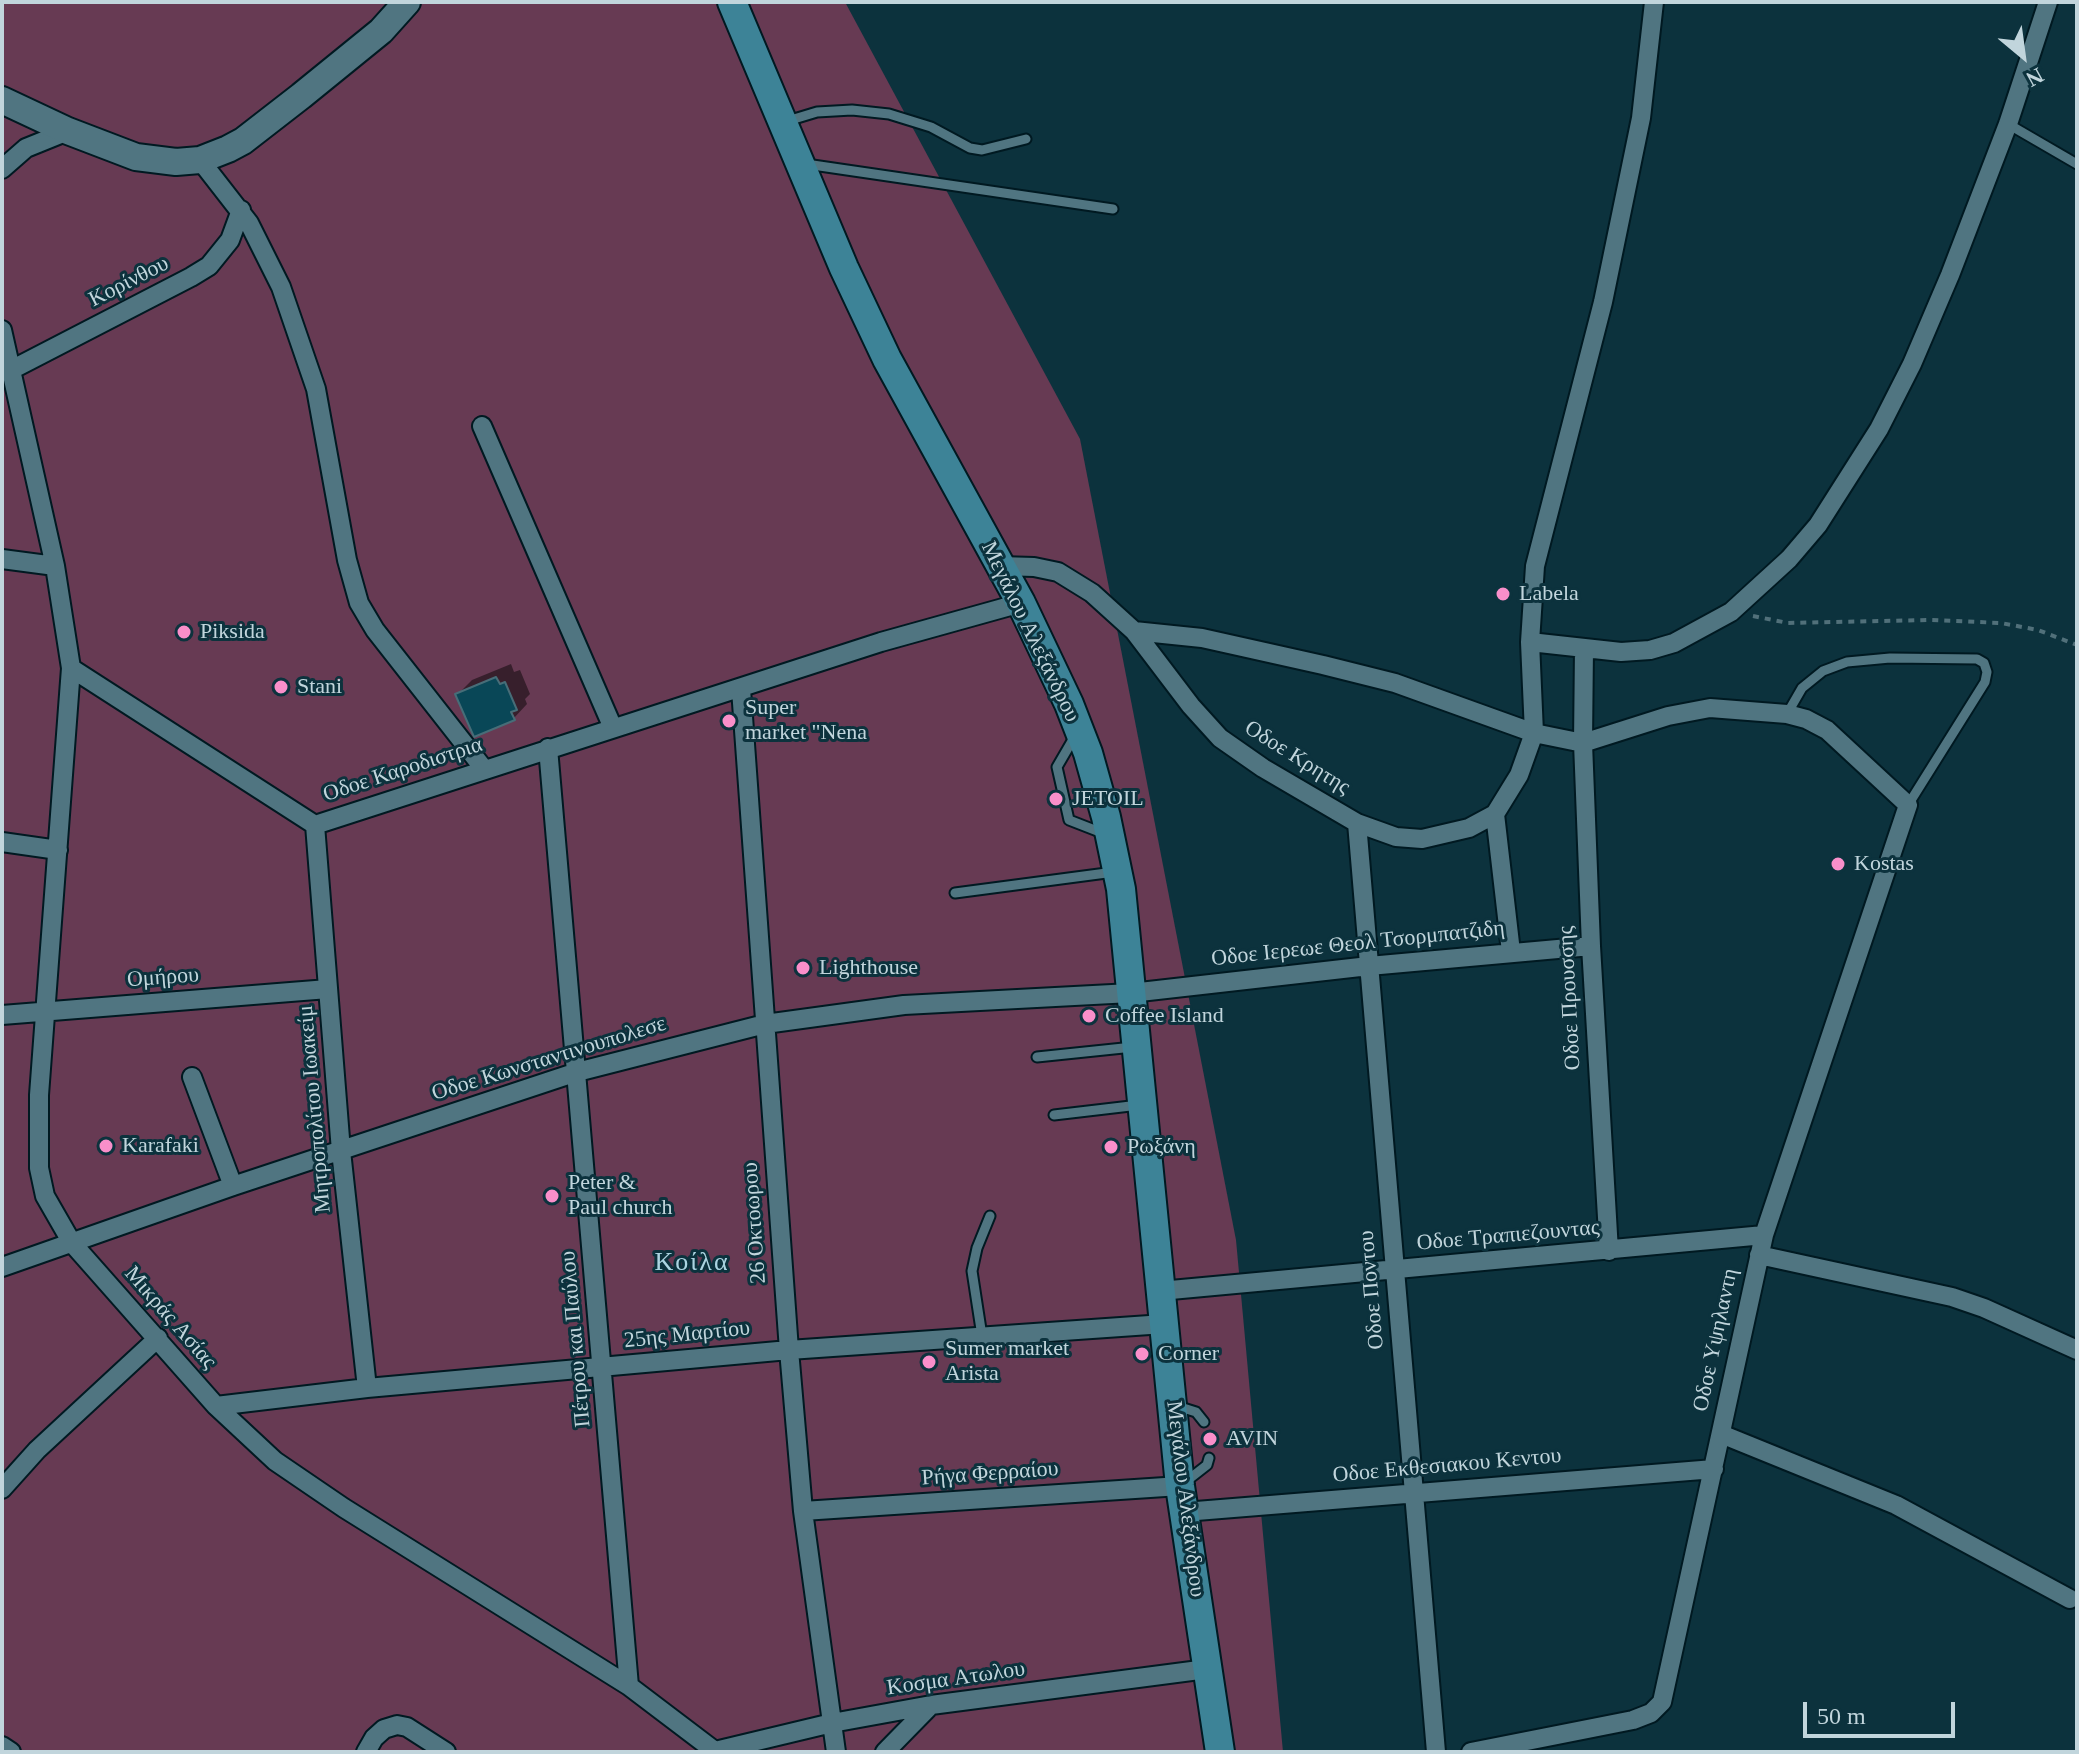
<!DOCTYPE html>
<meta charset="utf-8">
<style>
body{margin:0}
#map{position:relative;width:2079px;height:1754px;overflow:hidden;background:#0c323d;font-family:"Times New Roman",serif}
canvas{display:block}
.frame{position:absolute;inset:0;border:4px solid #c1d5dc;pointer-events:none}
.north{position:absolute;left:1983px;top:16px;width:80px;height:80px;-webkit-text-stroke:6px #0c323d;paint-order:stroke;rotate:151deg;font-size:22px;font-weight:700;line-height:32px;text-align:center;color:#c1d5dc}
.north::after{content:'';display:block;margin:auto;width:28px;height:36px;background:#c1d5dc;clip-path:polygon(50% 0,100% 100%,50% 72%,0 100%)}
.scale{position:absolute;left:1803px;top:1702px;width:152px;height:36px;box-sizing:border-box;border:4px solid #c1d5dc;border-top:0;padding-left:10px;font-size:24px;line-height:28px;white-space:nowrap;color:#c1d5dc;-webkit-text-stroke:6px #0c323d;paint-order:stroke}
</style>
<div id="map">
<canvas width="2079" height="1754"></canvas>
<div class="frame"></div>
<div class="north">N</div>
<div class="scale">50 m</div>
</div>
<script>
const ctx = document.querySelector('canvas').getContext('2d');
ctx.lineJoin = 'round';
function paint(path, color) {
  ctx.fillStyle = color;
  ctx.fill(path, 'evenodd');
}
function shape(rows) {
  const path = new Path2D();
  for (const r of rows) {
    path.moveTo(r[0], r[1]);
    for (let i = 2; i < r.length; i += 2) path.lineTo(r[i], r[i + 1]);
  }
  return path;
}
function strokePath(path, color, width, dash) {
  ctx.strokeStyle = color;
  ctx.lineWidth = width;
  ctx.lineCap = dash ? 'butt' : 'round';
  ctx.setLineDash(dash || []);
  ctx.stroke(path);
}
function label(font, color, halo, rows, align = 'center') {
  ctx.font = font + ' "Times New Roman",serif';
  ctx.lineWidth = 6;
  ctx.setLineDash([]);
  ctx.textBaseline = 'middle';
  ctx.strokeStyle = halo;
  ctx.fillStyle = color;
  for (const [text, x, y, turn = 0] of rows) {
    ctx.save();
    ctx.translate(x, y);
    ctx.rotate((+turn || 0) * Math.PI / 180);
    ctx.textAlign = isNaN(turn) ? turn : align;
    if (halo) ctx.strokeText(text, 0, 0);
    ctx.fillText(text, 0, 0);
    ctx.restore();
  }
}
const green = shape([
 [2,2,845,2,1080,439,1236,1240,1283,1752,2,1752]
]);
const shadow = shape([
 [511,664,514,672,520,670,530,694,525,699,527,704,514,718,458,694,472,680]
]);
const building = shape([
 [496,677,500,684,505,682,517,710,511,712,515,720,474,737,455,694,496,677]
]);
const path = shape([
 [1753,616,1788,623,1930,620,2001,623,2038,630,2077,645]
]);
const lane = shape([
 [784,122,817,112,852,110,889,114,931,127,970,148,982,150,1026,139],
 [2008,124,2077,164],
 [806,164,1113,209],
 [1787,714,1802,688,1823,671,1847,662,1890,658,1977,659,1984,663,1987,672,1985,682,1908,805],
 [1075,736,1057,767,1069,820,1105,834],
 [955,893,1114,872],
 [1037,1057,1133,1047],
 [1054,1115,1139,1105],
 [982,1336,972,1271,977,1248,990,1216],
 [1177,1406,1196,1412,1204,1422],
 [1184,1483,1207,1465,1209,1458]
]);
const street = shape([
 [200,160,249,223,281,287,316,389,347,560,359,603,375,630,484,769],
 [2,169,26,148,68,131],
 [2,330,55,566,71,668,39,1095,39,1168,45,1196,72,1243,216,1406,275,1461,344,1508,629,1686,716,1752],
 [11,370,191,277,209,266,230,240,241,210],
 [482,426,613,728],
 [2,559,55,566],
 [1000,566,1034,567,1058,572,1092,593,1134,631,1191,706,1220,738,1263,768,1357,823,1396,837,1422,839,1469,828,1495,814,1519,775,1534,733,1530,642,1535,566,1603,302,1641,118,1654,2],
 [1134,631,1202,638,1323,665,1395,683,1534,733,1583,743,1668,716,1710,708,1787,714,1806,719,1827,730,1908,805,1764,1235,1662,1702,1651,1713,1633,1720,1471,1752],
 [1530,642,1621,652,1650,650,1674,643,1731,612,1789,559,1818,525,1879,429,1912,364,1950,275,2008,124,2048,2],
 [1584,648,1583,743,1591,946,1609,1251],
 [71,668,315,825],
 [741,689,789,1350,803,1511,836,1752],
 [548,748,629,1686],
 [1495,814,1511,952],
 [1357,823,1436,1752],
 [315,825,881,642,1021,603],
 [315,825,341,1151,367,1388],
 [2,842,58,850],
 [2,1015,328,989],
 [192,1077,233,1186],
 [1759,1255,1952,1297,1984,1308,2077,1350],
 [2,1267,233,1186,577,1072,765,1024,904,1005,1131,993,1369,966,1591,946],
 [1160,1291,1764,1235],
 [216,1406,367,1388,789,1350,1164,1324],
 [1721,1434,1896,1505,2070,1599],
 [2,1489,37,1450,158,1338],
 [803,1511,1180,1486],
 [1184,1512,1714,1469],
 [2,1746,11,1752],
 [715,1751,832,1723,931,1705,1207,1669],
 [366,1752,374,1738,384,1729,397,1725,407,1727,446,1752],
 [885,1752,931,1705]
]);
const secondary = shape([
 [2,100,68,131,136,157,176,162,200,160,228,149,243,141,301,96,381,31,407,2]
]);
const primary = shape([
 [732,2,844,268,887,359,1021,603,1069,704,1088,753,1106,817,1121,889,1180,1486,1220,1752]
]);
const markers = [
 [1503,594,8,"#f98fca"],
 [184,632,8,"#f98fca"],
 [281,687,8,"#f98fca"],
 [729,721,8,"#f98fca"],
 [1056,799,8,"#f98fca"],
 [1838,864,8,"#f98fca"],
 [803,968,8,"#f98fca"],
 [1089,1016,8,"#f98fca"],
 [106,1146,8,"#f98fca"],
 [1111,1147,8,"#f98fca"],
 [552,1196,8,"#f98fca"],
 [1142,1354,8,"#f98fca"],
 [929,1362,8,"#f98fca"],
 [1210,1439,8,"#f98fca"]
];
const streetNames = [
 ["Κορίνθου",129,282,-27],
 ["Μεγάλου Αλεξάνδρου",1030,632,64],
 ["Oδοε Κρητης",1297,758,32],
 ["Oδοε Καροδιστρια",403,770,-18],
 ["Oδοε Ιερεωε Θεολ Τσορμπατζιδη",1358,944,-6],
 ["Ομήρου",163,978,-4],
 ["Oδοε Προυσσης",1570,998,-93],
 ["Oδοε Κωνσταντινουπολεσε",549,1059,-17],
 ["Μητροπολίτου Ιωακείμ",315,1109,-95],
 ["26 Οκτοωρου",755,1223,-94],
 ["Oδοε Τραπιεζουντας",1508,1236,-5],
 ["Oδοε Ποντου",1372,1290,-95],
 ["Μικράς Ασίας",170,1318,49],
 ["25ης Μαρτίου",687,1335,-6],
 ["Πέτρου και Παύλου",576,1339,-95],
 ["Oδοε Υψηλαντη",1716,1340,-78],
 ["Oδοε Εκθεσιακου Κεντου",1447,1466,-5],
 ["Ρήγα Φερραίου",990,1474,-4],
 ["Μεγάλου Αλεξάνδρου",1185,1499,83],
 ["Κοσμα Ατωλου",956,1679,-8]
];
const poiNames = [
 ["Labela",1519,594],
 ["Piksida",200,632],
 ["Stani",297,687],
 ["Super",745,708],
 ["market \"Nena",745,733],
 ["JETOIL",1072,799],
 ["Kostas",1854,864],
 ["Lighthouse",819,968],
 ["Coffee Island",1105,1016],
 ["Karafaki",122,1146],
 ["Ρωξάνη",1127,1147],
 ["Peter &",568,1183],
 ["Paul church",568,1208],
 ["Sumer market",945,1349],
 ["Arista",945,1374],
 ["Corner",1158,1354],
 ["AVIN",1226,1439]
];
const quarterNames = [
 ["Κοίλα",692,1263]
];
paint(green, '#673a53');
paint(shadow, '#0007');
paint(building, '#094757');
strokePath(building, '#476d78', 2);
strokePath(lane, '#001921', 13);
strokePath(street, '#001921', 22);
strokePath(secondary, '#001921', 30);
strokePath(primary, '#001921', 32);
strokePath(path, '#51707a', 4, [6, 6]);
strokePath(lane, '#507581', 9);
strokePath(street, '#507581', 18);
strokePath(secondary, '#507581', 26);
strokePath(primary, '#3d8397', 28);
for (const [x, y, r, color] of markers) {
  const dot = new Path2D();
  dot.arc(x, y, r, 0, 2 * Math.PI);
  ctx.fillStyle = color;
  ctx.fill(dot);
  strokePath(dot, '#0c323d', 3);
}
label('22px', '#c1d5dc', '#0c323d', streetNames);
label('22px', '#c1d5dc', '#0c323d', poiNames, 'left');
ctx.letterSpacing = '2px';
label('26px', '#acd4e1', '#0c323d', quarterNames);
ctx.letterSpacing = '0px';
</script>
